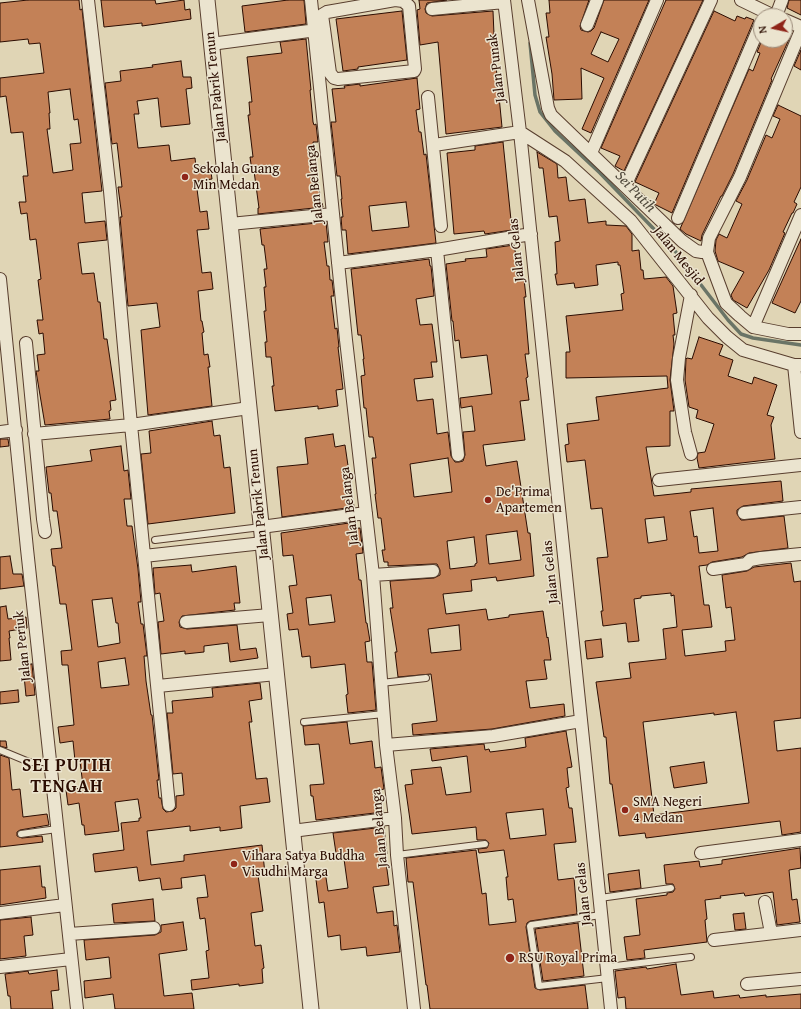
<!DOCTYPE html>
<style>
body{margin:0}
#map{position:relative;width:801px;height:1009px;overflow:hidden;background:#e0d5b5;font-family:"Gentium Book Plus",serif}
canvas{display:block}
.north{position:absolute;left:753px;top:8px;width:40px;height:40px;box-sizing:border-box;background:#ebe4cf;border:1px solid #9e8e7d;border-radius:50%;rotate:261deg;font-size:11px;font-weight:700;line-height:16px;text-align:center;color:#2b0c01}
.north::after{content:'';display:block;margin:auto;width:14px;height:18px;background:#8f2418;clip-path:polygon(50% 0,100% 100%,50% 72%,0 100%)}
</style>
<div id="map">
<canvas width="801" height="1009"></canvas>
<div class="north">N</div>
</div>
<script>
const ctx = document.querySelector('canvas').getContext('2d');
ctx.lineJoin = 'round';
function shape(rows) {
  const path = new Path2D();
  for (const r of rows) {
    path.moveTo(r[0], r[1]);
    for (let i = 2; i < r.length; i += 2) path.lineTo(r[i], r[i + 1]);
  }
  return path;
}
function strokePath(path, color, width, dash) {
  ctx.strokeStyle = color;
  ctx.lineWidth = width;
  ctx.lineCap = dash ? 'butt' : 'round';
  ctx.setLineDash(dash || []);
  ctx.stroke(path);
}
function paint(path, color) {
  ctx.fillStyle = color;
  ctx.fill(path, 'evenodd');
}
function label(font, color, halo, rows, align = 'center') {
  ctx.font = font + ' "Gentium Book Plus",serif';
  ctx.lineWidth = 3;
  ctx.setLineDash([]);
  ctx.textBaseline = 'middle';
  ctx.strokeStyle = halo;
  ctx.fillStyle = color;
  for (const [text, x, y, turn = 0] of rows) {
    ctx.save();
    ctx.translate(x, y);
    ctx.rotate((+turn || 0) * Math.PI / 180);
    ctx.textAlign = isNaN(turn) ? turn : align;
    if (halo) ctx.strokeText(text, 0, 0);
    ctx.fillText(text, 0, 0);
    ctx.restore();
  }
}
const stream = shape([
 [530,43,535,95,540,112,555,131,600,173,675,251,728,320,741,334,753,338,801,345]
]);
const building = shape([
 [28,0,79,0,80,10,82,9,102,191,82,193,85,223,105,221,107,240,78,243,82,274,94,273,98,302,100,302,104,339,107,339,116,400,110,401,111,410,109,411,110,419,45,425,36,371,39,371,37,355,45,354,43,333,39,334,37,320,43,320,38,280,41,279,36,239,30,240,27,213,21,214,19,202,26,202,23,176,28,176,23,132,11,133,6,96,0,97,0,78,44,73,40,43,29,44,28,39,0,42,0,3,28,0],
 [70,89,74,120,78,119,81,143,70,144,73,170,53,173,47,129,50,129,49,113,50,113,48,92,70,89],
 [101,0,155,0,156,4,184,0,185,10,190,9,191,19,142,26,142,23,104,27,101,0],
 [288,0,304,0,306,24,245,32,242,6,288,0],
 [419,0,447,0,427,3,425,9,426,13,432,16,493,11,494,35,493,35,502,127,446,134,438,42,420,45,417,10,420,9,419,0],
 [549,0,589,0,580,26,581,30,588,32,591,31,594,28,604,0,649,0,591,133,582,129,604,78,581,68,582,99,554,100,552,74,546,37,549,37,546,13,550,13,549,0],
 [601,32,619,39,608,62,591,54,601,32],
 [666,0,703,0,624,171,615,166,620,156,601,148,666,0],
 [789,0,801,0,801,15,787,8,789,0],
 [402,11,407,60,358,67,358,69,343,71,336,19,402,11],
 [714,11,735,21,737,16,745,19,746,17,754,20,672,213,654,204,659,193,635,182,714,11],
 [785,33,791,35,771,79,772,80,733,174,722,196,721,196,702,235,701,241,686,234,680,229,749,69,753,71,760,53,757,52,762,40,785,40,785,33],
 [306,39,311,90,310,90,313,122,314,125,316,124,318,142,313,142,321,203,322,203,323,207,258,214,258,208,259,208,254,171,252,171,250,157,253,157,248,115,250,115,249,102,252,102,247,57,282,53,280,42,306,39],
 [801,50,801,70,794,66,801,50],
 [181,61,183,77,191,77,192,88,186,89,190,124,161,127,158,98,137,101,139,114,134,114,138,148,169,145,171,161,195,158,196,167,210,165,212,179,198,181,199,189,197,189,200,212,207,211,209,229,197,230,202,273,211,272,213,289,198,291,201,321,202,321,204,332,202,333,204,355,208,354,210,367,208,367,212,406,148,415,141,330,160,327,157,303,128,306,120,217,122,217,118,187,122,187,117,143,112,144,105,83,121,81,120,71,153,67,152,65,181,61],
 [417,78,420,109,416,110,419,132,421,132,424,155,426,154,436,243,348,254,346,230,342,230,341,217,343,217,341,199,342,199,340,176,337,176,331,122,336,122,332,89,345,88,344,86,360,84,360,86,417,78],
 [406,202,409,227,372,231,369,206,406,202],
 [778,105,801,116,801,187,794,202,797,204,793,213,792,213,783,232,785,233,769,270,747,308,733,300,731,295,744,272,718,261,715,251,716,240,719,234,727,238,742,204,736,201,747,180,766,135,772,138,780,119,773,116,778,105],
 [503,142,512,230,485,234,484,231,454,234,447,153,475,150,475,146,503,142],
 [537,152,557,164,558,178,566,177,569,201,585,199,588,223,606,221,606,225,626,226,632,234,632,251,639,250,641,270,643,270,644,279,666,277,673,286,677,313,673,314,675,335,673,335,674,344,670,380,674,411,670,411,670,446,646,447,654,496,691,492,691,489,781,481,783,501,743,506,737,510,737,514,741,520,744,520,784,516,788,548,749,553,742,557,712,562,707,565,699,566,704,605,709,605,712,627,682,630,685,656,726,651,725,641,735,640,731,607,726,608,722,575,747,571,754,567,791,563,794,582,801,581,801,718,774,721,777,751,801,748,801,832,782,835,780,821,646,838,645,833,619,836,612,784,610,784,606,737,604,737,596,682,631,678,629,663,666,659,663,629,677,627,674,595,671,596,671,593,641,596,641,598,634,599,639,641,628,642,626,623,603,626,601,611,603,611,597,558,608,557,602,508,591,509,585,460,567,462,565,445,569,444,567,424,599,420,596,397,668,388,667,376,566,378,566,352,570,352,566,316,623,310,621,294,624,293,620,265,618,265,618,262,596,265,598,285,575,288,574,283,557,285,555,274,557,274,555,242,560,241,557,216,549,217,543,168,539,168,537,152],
 [713,508,718,551,699,553,697,536,694,537,690,511,713,508],
 [664,517,667,540,648,543,645,519,664,517],
 [736,712,749,803,654,815,643,722,714,713,714,715,736,712],
 [326,222,328,242,324,242,327,266,329,266,330,280,332,280,334,296,331,296,335,329,337,328,339,347,338,347,343,389,336,390,338,406,318,409,318,406,275,411,272,386,274,386,271,357,266,357,265,342,267,342,264,311,266,311,264,287,266,287,264,269,267,269,264,245,262,245,260,229,326,222],
 [801,239,801,301,795,313,772,303,801,239],
 [514,245,516,256,519,256,521,279,524,279,526,297,524,297,529,354,525,354,528,377,526,378,529,400,520,401,525,440,483,445,486,466,517,461,528,533,530,533,534,576,497,581,496,577,471,580,472,591,443,594,446,614,486,609,488,620,509,617,509,615,543,611,547,638,548,637,551,660,544,660,547,679,526,681,530,708,564,704,565,716,492,729,413,735,412,724,437,721,431,674,398,677,395,652,397,652,390,608,393,608,390,581,434,578,440,575,440,570,437,564,433,564,388,566,388,562,384,562,382,550,385,550,381,518,378,518,375,494,376,494,372,458,376,458,373,437,369,437,366,408,364,408,361,376,365,375,363,359,364,359,361,335,358,335,351,269,429,259,430,266,431,266,434,296,416,299,420,325,432,324,437,362,431,362,433,377,414,379,417,401,433,399,437,434,448,432,451,456,455,462,459,462,463,461,465,455,463,432,475,431,472,406,461,408,460,398,492,394,487,355,461,358,459,340,455,341,453,321,452,321,446,264,466,261,465,259,487,257,486,249,514,245],
 [448,458,452,492,414,497,410,464,448,458],
 [517,531,521,560,489,564,486,535,517,531],
 [474,537,477,563,475,564,475,566,450,569,447,541,474,537],
 [459,625,461,650,431,653,428,629,459,625],
 [699,337,723,345,719,355,733,360,728,376,752,384,754,377,777,385,767,415,774,417,771,425,775,459,699,468,697,458,698,453,705,452,714,424,696,418,698,410,689,407,685,380,686,359,687,358,692,359,699,337],
 [212,421,214,436,220,435,224,468,230,467,235,513,148,524,141,454,151,453,149,431,212,421],
 [333,434,335,447,345,445,354,507,282,517,277,467,308,464,305,438,333,434],
 [0,439,8,439,9,446,0,447,0,439],
 [121,446,124,471,128,470,131,499,124,499,127,526,132,526,138,569,141,602,138,602,141,624,143,624,147,656,144,656,146,681,151,715,152,715,159,780,157,780,159,798,161,798,163,809,166,812,173,811,176,808,176,796,184,795,182,773,173,774,167,713,173,713,172,701,213,697,212,688,260,683,262,699,249,701,252,722,249,722,256,779,267,778,270,802,240,806,242,828,220,831,220,827,190,831,190,826,147,831,151,865,184,861,184,855,262,845,265,874,258,875,263,911,251,913,255,946,261,945,264,968,262,969,263,983,239,986,239,984,192,990,191,980,209,978,206,951,209,950,205,918,200,919,197,898,208,897,205,875,181,878,182,888,162,890,160,878,139,881,137,867,95,872,93,854,124,850,121,823,139,821,139,818,141,818,138,799,115,802,119,831,85,835,84,825,82,825,79,803,68,805,66,790,82,788,83,786,80,761,75,761,73,741,60,743,58,727,74,725,68,665,62,665,61,651,72,650,66,604,60,604,55,566,53,566,51,549,62,548,57,511,53,511,51,493,49,493,46,467,92,461,90,450,121,446],
 [112,598,116,623,118,623,120,643,98,647,92,600,112,598],
 [125,658,129,685,101,688,98,662,125,658],
 [349,523,349,529,360,528,363,553,356,554,359,580,361,580,366,623,367,623,370,641,365,642,367,662,372,662,376,710,348,713,346,695,348,694,345,664,311,668,310,656,302,657,298,629,289,630,287,614,293,613,289,586,297,585,293,555,283,556,281,533,349,523],
 [331,595,335,622,309,625,306,598,331,595],
 [10,556,13,574,22,574,24,586,0,589,0,557,10,556],
 [191,565,192,572,236,566,240,603,234,603,235,610,182,616,179,622,180,627,187,629,237,625,240,650,256,648,258,658,230,662,228,643,204,646,204,652,185,654,185,651,161,654,158,622,164,621,160,593,155,594,153,568,191,565],
 [6,606,8,619,26,617,27,628,9,631,10,638,9,638,11,660,0,661,0,607,6,606],
 [601,639,603,657,587,659,585,641,601,639],
 [32,664,35,695,26,696,23,665,32,664],
 [18,690,19,702,0,704,0,692,18,690],
 [347,722,350,744,372,741,375,768,381,767,384,789,380,790,383,812,316,820,313,796,311,796,310,785,324,784,319,744,305,745,303,726,347,722],
 [566,731,572,767,567,768,569,787,566,788,569,808,572,808,576,842,554,844,558,880,574,878,577,914,530,921,527,923,526,927,535,988,540,990,585,985,588,1009,430,1009,427,985,426,985,413,882,408,882,406,858,476,850,482,894,486,893,489,925,516,922,513,899,508,900,506,877,508,877,504,850,479,853,478,849,487,848,489,843,486,840,477,840,476,827,412,834,405,785,413,784,411,770,441,767,446,795,471,792,467,756,432,761,430,749,484,744,485,750,489,749,490,752,514,749,526,747,525,738,566,731],
 [543,809,546,835,510,839,506,813,543,809],
 [0,741,6,741,7,748,0,746,0,741],
 [0,755,9,758,12,790,20,789,23,817,47,814,49,825,20,830,17,832,17,836,22,838,42,836,43,842,0,847,0,755],
 [704,762,707,783,674,788,670,767,704,762],
 [384,827,387,854,385,854,389,885,373,887,377,913,393,911,394,926,397,925,400,952,367,956,366,947,341,950,340,935,328,937,324,902,319,903,315,872,325,871,328,891,348,888,344,859,337,860,333,833,384,827],
 [800,848,801,868,789,870,792,900,797,899,800,922,777,925,773,892,745,896,744,893,720,896,721,898,705,900,707,919,705,920,707,942,644,950,645,958,627,960,624,937,640,935,636,899,667,895,667,893,673,892,675,889,673,884,666,884,664,865,699,861,700,867,722,864,722,860,800,848],
 [40,866,42,887,45,887,46,898,0,905,0,870,40,866],
 [639,870,641,888,610,892,608,874,639,870],
 [153,899,155,921,114,923,112,904,153,899],
 [744,913,746,929,735,930,733,914,744,913],
 [31,917,33,935,24,936,26,956,0,959,0,920,31,917],
 [183,922,187,950,159,954,164,996,192,993,194,1009,115,1009,113,994,85,998,84,981,111,978,109,957,86,960,84,940,155,935,161,932,161,925,183,922],
 [578,923,584,976,543,981,535,929,578,923],
 [676,964,681,995,713,991,714,998,739,995,740,998,766,995,766,997,801,994,801,1009,626,1009,625,997,618,998,615,971,646,967,647,969,676,964],
 [57,970,59,990,51,991,53,1009,11,1009,10,996,8,996,5,974,28,971,29,974,57,970]
]);
const service = shape([
 [155,540,261,527],
 [381,683,426,678],
 [304,722,384,714],
 [0,750,29,762,51,762],
 [21,834,57,829],
 [397,855,485,844],
 [600,898,671,888],
 [601,915,531,925,530,926,539,986,608,978],
 [607,967,691,957]
]);
const minor = shape([
 [88,0,110,191,131,425,169,805],
 [311,0,346,340,373,575,386,745,395,818,397,855,414,1009],
 [504,0,520,132,611,1009],
 [528,0,548,108,551,115,682,241,696,251,702,252,707,252],
 [741,0,774,16],
 [432,9,504,2],
 [776,16,782,0],
 [785,20,801,27],
 [587,25,597,0],
 [801,30,740,177,709,238,707,252,726,303,740,316,753,327,788,334,801,334],
 [211,44,324,29,330,73,334,78,338,79,414,71,415,69,409,6,403,1,395,0,327,12,322,15,324,29],
 [428,97,441,226],
 [520,132,565,161,631,221,708,318,727,337,743,350,794,365,801,365],
 [434,145,520,132],
 [591,153,657,0],
 [625,186,711,0],
 [678,218,761,23],
 [230,224,333,214],
 [437,250,458,455],
 [338,263,437,250,531,234],
 [0,279,27,549,77,1009],
 [691,295,679,358,677,380,685,432,691,454],
 [753,327,801,215],
 [26,343,43,519,45,532],
 [794,365,801,432],
 [0,432,16,430],
 [34,434,131,425,249,408],
 [659,480,801,465],
 [744,513,801,507],
 [261,527,366,513],
 [144,556,263,543],
 [713,569,746,564,750,560,761,558,801,554],
 [373,575,433,571],
 [186,622,270,615],
 [158,686,276,674],
 [386,745,493,736,581,721],
 [292,831,395,818],
 [701,853,801,840],
 [765,902,771,933],
 [0,913,65,905],
 [69,934,154,928],
 [714,940,801,930],
 [0,967,71,959],
 [747,984,801,979]
]);
const tertiary = shape([
 [207,0,311,1009]
]);
const markers = [
 [185,177,4,"#8f2418"],
 [488,500,4,"#8f2418"],
 [625,810,4,"#8f2418"],
 [234,864,4,"#8f2418"],
 [510,958,5,"#8f2418"]
];
const streetNames = [
 ["Jalan Punak",497,68,-97],
 ["Jalan Pabrik Tenun",216,87,-96],
 ["Jalan Belanga",315,184,-96],
 ["Jalan Gelas",517,250,-96],
 ["Jalan Mesjid",678,256,51],
 ["Jalan Pabrik Tenun",259,504,-96],
 ["Jalan Belanga",350,506,-97],
 ["Jalan Gelas",551,572,-96],
 ["Jalan Periuk",23,646,-96],
 ["Jalan Belanga",380,828,-95],
 ["Jalan Gelas",584,894,-96]
];
const poiNames = [
 ["Sekolah Guang",193,169],
 ["Min Medan",193,185],
 ["De'Prima",496,492],
 ["Apartemen",496,508],
 ["SMA Negeri",633,802],
 ["4 Medan",633,818],
 ["Vihara Satya Buddha",242,856],
 ["Visudhi Marga",242,872],
 ["RSU Royal Prima",519,958]
];
const waterNames = [
 ["Sei Putih",635,192,46]
];
const districtNames = [
 ["SEI PUTIH",67,766],
 ["TENGAH",67,787]
];
strokePath(stream, '#6a7466', 3.5);
paint(building, '#c38157');
strokePath(building, '#2b0c01', 1);
strokePath(service, '#583e2e', 8);
strokePath(minor, '#583e2e', 14);
strokePath(tertiary, '#583e2e', 17);
strokePath(service, '#ebe4cf', 6);
strokePath(minor, '#ebe4cf', 12);
strokePath(tertiary, '#ebe4cf', 15);
for (const [x, y, r, color] of markers) {
  const dot = new Path2D();
  dot.arc(x, y, r, 0, 2 * Math.PI);
  ctx.fillStyle = color;
  ctx.fill(dot);
  strokePath(dot, '#ebe4cf', 1.5);
}
label('14px', '#2b0c01', '#ebe4cf', streetNames);
label('14px', '#2b0c01', '#ebe4cf', poiNames, 'left');
label('italic 15px', '#50493c', '#ebe4cf', waterNames);
ctx.letterSpacing = '1px';
label('bold 18px', '#2b0c01', '#ebe4cf', districtNames);
ctx.letterSpacing = '0px';
</script>
